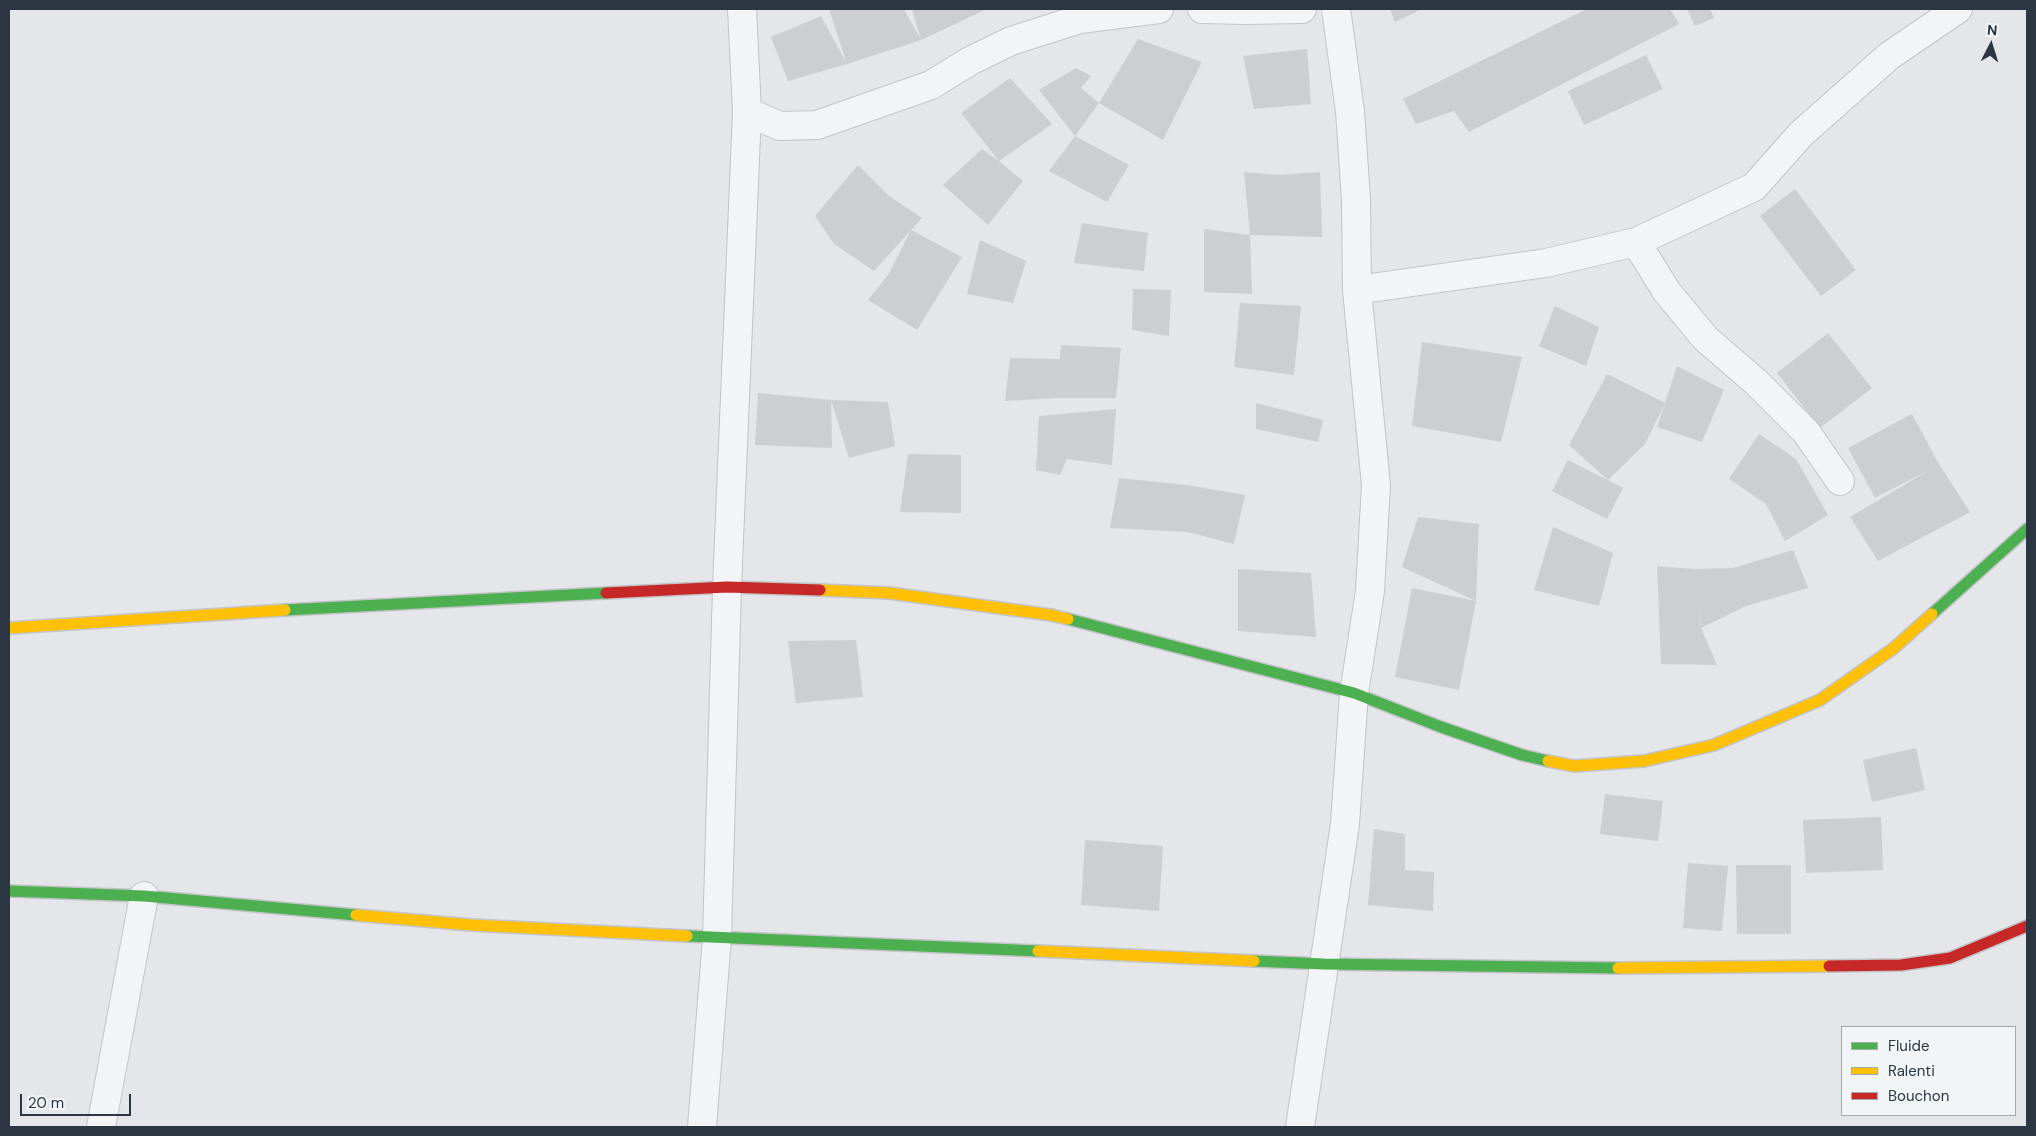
<!DOCTYPE html>
<style>
body{margin:0}
#map{position:relative;width:2036px;height:1136px;overflow:hidden;background:#e4e6e9;font-family:"DM Sans",sans-serif}
canvas{display:block}
.frame{position:absolute;inset:0;border:10px solid #2b3642;pointer-events:none}
.legend{position:absolute;left:1841px;top:1026px;width:175px;height:90px;box-sizing:border-box;background:#f2f5f8;border:1px solid #a2a9af;margin:0;padding:6px 9px;list-style:none;font-size:15px;color:#2b3642}
.legend li{display:flex;align-items:center;gap:10px;height:25px}
.legend b{width:25px;border:1px solid #a2a9af}
.north{position:absolute;left:1966px;top:20px;width:50px;height:50px;-webkit-text-stroke:4px #f2f5f8;paint-order:stroke;rotate:5deg;font-size:14px;font-weight:700;line-height:20px;text-align:center;color:#2b3642}
.north::after{content:'';display:block;margin:auto;width:18px;height:22px;background:#2b3642;clip-path:polygon(50% 0,100% 100%,50% 72%,0 100%)}
.scale{position:absolute;left:20px;top:1094px;width:111px;height:22px;box-sizing:border-box;border:2px solid #2b3642;border-top:0;padding-left:6px;font-size:15px;line-height:18px;white-space:nowrap;color:#2b3642;-webkit-text-stroke:4px #f2f5f8;paint-order:stroke}
</style>
<div id="map">
<canvas width="2036" height="1136"></canvas>
<div class="frame"></div>
<ul class="legend">
<li><b style="height:6px;background:#4caf50"></b>Fluide</li>
<li><b style="height:6px;background:#ffc107"></b>Ralenti</li>
<li><b style="height:6px;background:#c62828"></b>Bouchon</li>
</ul>
<div class="north">N</div>
<div class="scale">20 m</div>
</div>
<script>
const ctx = document.querySelector('canvas').getContext('2d');
ctx.lineJoin = 'round';
function paint(path, color) {
  ctx.fillStyle = color;
  ctx.fill(path, 'evenodd');
}
function shape(rows) {
  const path = new Path2D();
  for (const r of rows) {
    path.moveTo(r[0], r[1]);
    for (let i = 2; i < r.length; i += 2) path.lineTo(r[i], r[i + 1]);
  }
  return path;
}
function strokePath(path, color, width, dash) {
  ctx.strokeStyle = color;
  ctx.lineWidth = width;
  ctx.lineCap = dash ? 'butt' : 'round';
  ctx.setLineDash(dash || []);
  ctx.stroke(path);
}
const building = shape([
 [829,9,904,9,921,40,912,9,987,9,921,40,847,64,788,81,771,37,821,16,847,64],
 [1390,9,1422,9,1395,22],
 [1587,9,1670,9,1679,24,1469,132,1454,111,1416,124,1403,99],
 [1687,9,1710,9,1714,18,1695,26],
 [1138,39,1202,62,1163,140,1099,103],
 [1307,49,1311,104,1254,109,1243,56],
 [1646,55,1663,89,1584,125,1568,91],
 [1076,68,1091,76,1081,88,1099,103,1075,136,1039,90],
 [1010,78,1052,124,999,161,1023,181,988,225,943,185,982,149,999,161,961,113],
 [1075,136,1129,165,1107,202,1049,171],
 [858,165,889,196,922,218,874,271,834,244,815,216],
 [1244,172,1278,175,1320,172,1322,237,1250,235,1252,294,1204,292,1204,229,1250,235],
 [1795,189,1856,270,1821,296,1760,216],
 [1082,223,1148,233,1144,271,1074,263],
 [911,230,962,257,917,330,868,300,888,275],
 [980,240,1026,261,1013,303,967,294],
 [1133,289,1171,290,1169,336,1132,330],
 [1240,303,1301,306,1294,375,1234,367],
 [1555,306,1599,327,1586,366,1539,346],
 [1828,333,1872,388,1820,428,1777,373],
 [1422,342,1522,357,1501,442,1412,426],
 [1061,345,1121,348,1116,398,1057,398,1005,401,1010,358,1060,359],
 [1677,366,1724,390,1702,442,1657,427,1665,403,1645,444,1608,480,1569,445,1607,374,1665,403],
 [758,393,831,400,832,448,755,445],
 [831,400,888,402,895,446,849,458],
 [1256,403,1323,420,1318,442,1256,429],
 [1116,409,1112,465,1067,459,1060,475,1036,470,1039,416],
 [1912,414,1939,464,1970,512,1878,561,1850,517,1931,469,1875,498,1848,448],
 [1759,434,1796,459,1828,515,1785,541,1766,504,1729,479],
 [908,454,961,455,961,513,900,512],
 [1568,460,1623,488,1607,519,1552,491],
 [1119,478,1187,485,1245,495,1234,544,1188,532,1110,528],
 [1418,517,1479,524,1476,601,1402,567],
 [1553,527,1613,553,1599,606,1534,590],
 [1793,550,1808,588,1746,606,1701,628,1698,602,1700,624,1701,628,1702,630,1717,665,1661,664,1657,566,1695,569,1733,568],
 [1238,569,1311,573,1316,637,1238,631],
 [1412,588,1476,601,1459,690,1395,677],
 [856,640,863,697,796,703,788,641],
 [1916,748,1925,790,1872,802,1863,760],
 [1605,794,1663,801,1658,841,1600,834],
 [1881,817,1883,870,1806,873,1803,820],
 [1374,829,1405,834,1405,870,1434,872,1433,911,1368,905],
 [1085,840,1163,846,1159,911,1081,905],
 [1688,863,1728,866,1722,931,1683,928],
 [1736,865,1791,865,1791,934,1737,934]
]);
const street = shape([
 [1202,9,1245,10,1302,9],
 [747,112,780,126,817,125,931,85,970,61,1011,41,1080,19,1159,9],
 [1636,242,1667,292,1706,339,1756,382,1806,432,1840,481],
 [1357,290,1546,263,1636,242,1754,187,1801,134,1889,56,1958,9],
 [101,1127,144,896],
 [702,1127,717,938,727,587,747,112,742,9],
 [1300,1127,1345,824,1354,693,1370,591,1376,485,1357,290,1356,200,1350,111,1336,9]
]);
const fast = shape([
 [285,610,606,593],
 [1932,614,2027,529],
 [1068,619,1354,693,1441,727,1522,755,1548,761],
 [9,891,144,896,356,915],
 [687,936,1038,951],
 [1254,961,1324,964,1618,968]
]);
const slow = shape([
 [820,590,889,593,1051,615,1068,619],
 [9,628,285,610],
 [1548,761,1574,766,1644,761,1714,745,1820,700,1894,648,1932,614],
 [356,915,471,925,687,936],
 [1038,951,1254,961],
 [1618,968,1829,966]
]);
const jam = shape([
 [606,593,727,587,820,590],
 [1829,966,1901,965,1950,958,2027,926]
]);
paint(building, '#ccced1');
strokePath(street, '#c2c4c7', 30);
strokePath(fast, '#c2c4c7', 14);
strokePath(slow, '#c2c4c7', 14);
strokePath(jam, '#c2c4c7', 14);
strokePath(street, '#f3f4f6', 28);
strokePath(fast, '#4caf50', 11);
strokePath(slow, '#ffc107', 11);
strokePath(jam, '#c62828', 11);
</script>
